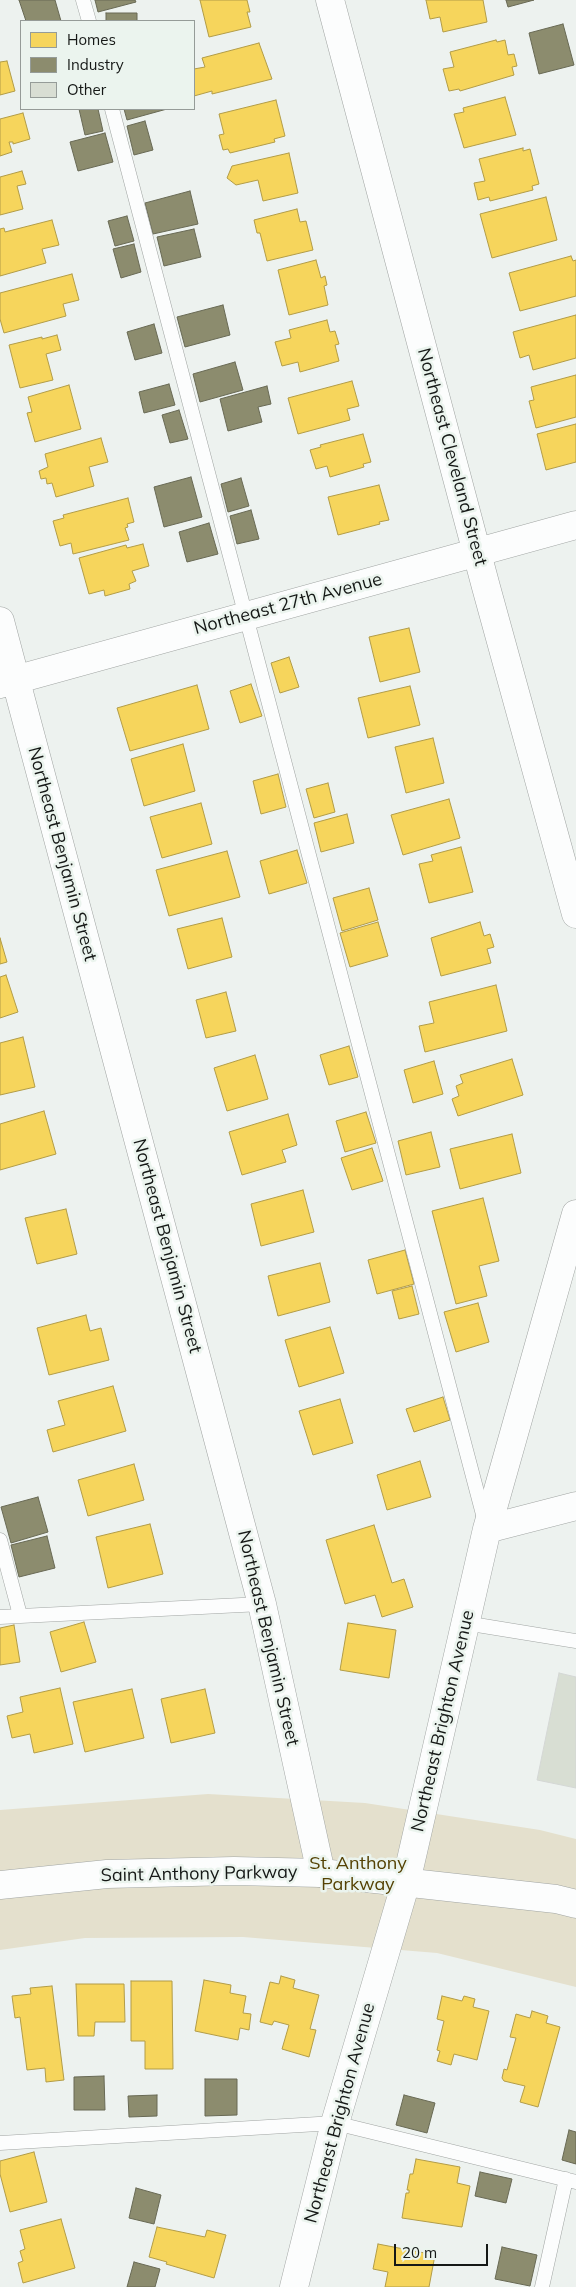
<!DOCTYPE html>
<style>
body{margin:0}
#map{position:relative;width:576px;height:2287px;overflow:hidden;background:#edf2ef;font-family:Mulish,sans-serif}
canvas{display:block}
.legend{position:absolute;left:20px;top:20px;width:175px;height:90px;box-sizing:border-box;background:#ebf4ee;border:1px solid #959c98;margin:0;padding:6px 9px;list-style:none;font-size:15px;color:#151816}
.legend li{display:flex;align-items:center;gap:10px;height:25px}
.legend b{width:25px;border:1px solid #959c98}
.scale{position:absolute;left:394px;top:2244px;width:94px;height:22px;box-sizing:border-box;border:2px solid #151816;border-top:0;padding-left:6px;font-size:15px;line-height:18px;white-space:nowrap;color:#151816;-webkit-text-stroke:4px #ebf4ee;paint-order:stroke}
</style>
<div id="map">
<canvas width="576" height="2287"></canvas>
<ul class="legend">
<li><b style="height:14px;background:#f6d55c"></b>Homes</li>
<li><b style="height:14px;background:#8c8c6e"></b>Industry</li>
<li><b style="height:14px;background:#d8ded3"></b>Other</li>
</ul>
<div class="scale">20 m</div>
</div>
<script>
const ctx = document.querySelector('canvas').getContext('2d');
ctx.lineJoin = 'round';
function paint(path, color) {
  ctx.fillStyle = color;
  ctx.fill(path, 'evenodd');
}
function shape(rows) {
  const path = new Path2D();
  for (const r of rows) {
    path.moveTo(r[0], r[1]);
    for (let i = 2; i < r.length; i += 2) path.lineTo(r[i], r[i + 1]);
  }
  return path;
}
function strokePath(path, color, width, dash) {
  ctx.strokeStyle = color;
  ctx.lineWidth = width;
  ctx.lineCap = dash ? 'butt' : 'round';
  ctx.setLineDash(dash || []);
  ctx.stroke(path);
}
function label(font, color, halo, rows, align = 'center') {
  ctx.font = font + ' Mulish,sans-serif';
  ctx.lineWidth = 5;
  ctx.setLineDash([]);
  ctx.textBaseline = 'middle';
  ctx.strokeStyle = halo;
  ctx.fillStyle = color;
  for (const [text, x, y, turn = 0] of rows) {
    ctx.save();
    ctx.translate(x, y);
    ctx.rotate((+turn || 0) * Math.PI / 180);
    ctx.textAlign = isNaN(turn) ? turn : align;
    if (halo) ctx.strokeText(text, 0, 0);
    ctx.fillText(text, 0, 0);
    ctx.restore();
  }
}
const green = shape([
 [208,1794,365,1803,540,1830,576,1839,576,1987,437,1953,243,1937,85,1938,0,1950,0,1810]
]);
const homes = shape([
 [200,0,247,0,250,12,247,12,251,27,209,37,200,0],
 [426,0,483,0,487,22,443,32,440,17,430,19,426,0],
 [496,40,497,42,505,40,508,55,514,54,517,66,512,67,514,75,460,91,459,89,449,91,443,69,454,67,450,52,496,40],
 [259,43,272,79,212,94,212,91,194,96,194,69,205,67,202,58,259,43],
 [7,61,15,91,0,95,0,62,7,61],
 [505,97,516,135,464,148,454,114,464,112,463,108,505,97],
 [276,100,285,136,274,139,275,142,230,153,228,149,223,150,219,135,224,134,219,114,276,100],
 [23,113,30,139,13,144,13,142,9,142,12,152,0,156,0,119,23,113],
 [523,148,523,151,530,149,539,184,532,186,533,190,490,201,489,197,478,200,474,183,485,181,479,159,523,148],
 [289,153,298,193,263,201,258,180,236,185,227,178,232,166,289,153],
 [22,171,26,184,17,186,23,209,0,215,0,177,22,171],
 [546,197,557,240,492,258,480,214,546,197],
 [297,209,300,222,306,221,313,250,267,261,260,233,257,233,254,220,297,209],
 [52,220,59,245,42,249,46,263,0,276,0,229,4,228,5,232,52,220],
 [571,256,573,261,576,260,576,296,520,311,509,273,571,256],
 [316,260,321,278,325,276,327,285,324,286,328,305,289,315,278,270,316,260],
 [72,274,79,300,63,304,66,316,4,333,0,319,0,293,72,274],
 [576,315,576,358,533,370,529,355,520,358,513,332,576,315],
 [327,320,330,332,335,331,339,344,335,345,339,361,300,372,298,362,282,366,275,342,291,338,289,330,327,320],
 [57,335,61,350,46,354,53,380,20,388,9,345,42,337,42,339,57,335],
 [576,375,576,417,536,428,529,401,534,400,531,387,576,375],
 [352,381,359,406,347,409,350,420,298,434,288,398,352,381],
 [69,385,81,429,35,442,27,413,32,412,28,397,69,385],
 [576,424,576,462,546,470,537,434,576,424],
 [363,434,371,462,363,464,364,467,330,477,327,466,316,469,310,450,321,447,320,445,363,434],
 [101,438,108,462,89,467,94,486,56,497,52,483,47,484,46,478,41,479,39,471,48,467,45,454,101,438],
 [379,485,389,520,379,522,380,524,338,535,328,497,379,485],
 [128,498,134,522,127,524,128,527,125,528,129,540,73,554,71,543,60,546,53,521,64,518,63,515,128,498],
 [143,544,149,566,132,571,136,581,129,584,130,589,105,596,104,590,89,594,79,558,126,545,127,548,143,544],
 [409,628,420,672,380,682,369,637,409,628],
 [289,657,299,687,280,693,271,663,289,657],
 [251,684,262,716,240,723,230,691,251,684],
 [197,685,209,729,130,751,117,708,197,685],
 [410,686,420,725,368,738,358,698,410,686],
 [433,738,444,783,406,793,395,747,433,738],
 [183,744,195,791,144,806,131,759,183,744],
 [278,774,286,807,261,814,253,781,278,774],
 [328,783,335,812,314,818,306,789,328,783],
 [449,799,460,838,403,855,391,815,449,799],
 [201,803,212,844,162,858,150,817,201,803],
 [347,814,354,843,321,852,314,823,347,814],
 [461,847,473,892,429,903,419,864,433,861,431,855,461,847],
 [297,850,307,883,269,894,260,861,297,850],
 [227,851,240,897,169,916,156,870,227,851],
 [369,888,378,920,342,931,333,898,369,888],
 [222,918,232,957,188,969,177,929,222,918],
 [378,922,388,956,350,967,340,933,378,922],
 [480,922,484,936,490,934,494,947,487,949,491,963,441,976,431,938,480,922],
 [0,938,7,962,0,964,0,938],
 [6,975,18,1012,0,1018,0,977,6,975],
 [496,985,507,1031,425,1052,419,1026,434,1023,429,1002,496,985],
 [226,992,236,1031,206,1038,196,1000,226,992],
 [23,1037,35,1087,0,1095,0,1043,23,1037],
 [349,1046,358,1077,329,1085,320,1055,349,1046],
 [255,1055,268,1099,227,1111,214,1068,255,1055],
 [512,1059,523,1095,458,1116,452,1099,459,1096,456,1086,463,1083,460,1075,512,1059],
 [434,1061,443,1094,413,1103,404,1070,434,1061],
 [44,1111,56,1154,0,1170,0,1124,44,1111],
 [366,1112,376,1143,345,1152,336,1121,366,1112],
 [288,1114,297,1145,282,1150,286,1162,242,1175,229,1132,288,1114],
 [431,1132,440,1167,406,1175,398,1141,431,1132],
 [512,1134,521,1173,460,1189,450,1149,512,1134],
 [372,1148,383,1181,352,1190,341,1158,372,1148],
 [303,1190,314,1232,261,1246,251,1204,303,1190],
 [483,1198,499,1261,479,1266,487,1296,456,1304,432,1211,483,1198],
 [66,1209,77,1254,37,1264,25,1218,66,1209],
 [405,1250,414,1284,377,1294,368,1260,405,1250],
 [320,1263,330,1302,278,1316,268,1276,320,1263],
 [412,1286,419,1314,399,1319,392,1291,412,1286],
 [478,1303,489,1342,456,1352,444,1312,478,1303],
 [86,1315,90,1331,101,1328,109,1360,49,1375,37,1328,86,1315],
 [330,1327,344,1373,299,1387,285,1340,330,1327],
 [113,1386,126,1431,53,1452,47,1430,65,1425,58,1401,113,1386],
 [443,1397,450,1420,414,1432,406,1409,443,1397],
 [340,1399,353,1443,313,1455,299,1411,340,1399],
 [420,1461,431,1497,387,1510,377,1475,420,1461],
 [134,1464,144,1500,88,1516,78,1480,134,1464],
 [150,1524,163,1574,108,1588,96,1537,150,1524],
 [374,1525,392,1583,404,1579,413,1607,382,1617,375,1595,345,1604,326,1540,374,1525],
 [84,1622,96,1662,61,1672,50,1632,84,1622],
 [348,1623,396,1630,389,1678,340,1670,348,1623],
 [14,1625,20,1662,0,1665,0,1628,14,1625],
 [60,1688,73,1744,34,1753,30,1734,12,1738,7,1716,23,1712,20,1697,60,1688],
 [132,1689,144,1738,85,1752,73,1702,132,1689],
 [205,1689,215,1733,171,1743,161,1699,205,1689],
 [281,1976,295,1980,293,1988,319,1995,310,2029,316,2030,309,2057,282,2049,289,2025,274,2021,272,2025,260,2022,270,1982,279,1984,281,1976],
 [204,1980,231,1985,230,1993,246,1996,243,2013,251,2014,249,2030,240,2028,238,2040,195,2031,204,1980],
 [131,1981,172,1981,173,2069,145,2069,145,2041,131,2041,131,1981],
 [76,1984,124,1984,125,2022,95,2022,94,2036,78,2036,76,1984],
 [52,1986,64,2080,46,2082,45,2068,27,2070,20,2017,15,2018,12,1996,31,1994,30,1988,52,1986],
 [442,1996,462,2001,464,1996,475,1999,473,2007,489,2011,477,2060,454,2054,451,2065,437,2061,440,2051,437,2050,444,2021,437,2019,442,1996],
 [532,2011,548,2016,546,2023,560,2027,538,2107,520,2102,525,2086,504,2081,502,2078,504,2069,507,2070,516,2038,510,2037,516,2014,530,2018,532,2011],
 [34,2152,47,2202,10,2212,0,2174,0,2161,34,2152],
 [416,2159,460,2167,457,2183,470,2186,462,2227,402,2218,406,2193,409,2193,409,2190,407,2190,410,2174,413,2174,416,2159],
 [61,2219,75,2268,23,2283,18,2263,23,2261,20,2251,25,2249,20,2230,61,2219],
 [157,2227,205,2237,207,2230,226,2235,214,2278,166,2264,167,2262,149,2257,157,2227],
 [378,2244,435,2255,429,2287,385,2287,388,2272,373,2269,378,2244]
]);
const industry = shape([
 [19,0,55,0,61,21,26,21,19,0],
 [95,0,135,0,136,2,98,12,95,0],
 [506,0,534,0,508,7,506,0],
 [106,13,137,13,137,21,106,21,106,13],
 [563,24,574,65,539,74,529,33,563,24],
 [79,109,98,109,103,131,85,135,79,109],
 [124,109,167,109,127,120,124,109],
 [145,121,153,150,134,155,127,126,145,121],
 [105,133,113,162,78,171,70,142,105,133],
 [190,191,198,224,153,234,145,203,190,191],
 [127,216,134,241,115,246,108,221,127,216],
 [194,229,201,257,164,266,157,237,194,229],
 [134,244,141,272,121,278,113,249,134,244],
 [223,305,230,335,185,347,177,317,223,305],
 [154,324,162,353,135,360,127,332,154,324],
 [235,362,243,390,200,402,193,374,235,362],
 [169,384,175,405,144,413,139,392,169,384],
 [267,386,271,404,258,407,262,422,228,431,220,399,267,386],
 [179,410,188,439,170,443,162,415,179,410],
 [191,477,202,517,164,527,154,487,191,477],
 [241,478,249,506,228,512,221,484,241,478],
 [251,510,259,539,237,544,230,516,251,510],
 [209,523,218,554,187,562,179,532,209,523],
 [38,1497,48,1532,11,1543,1,1507,38,1497],
 [47,1536,55,1568,19,1577,11,1545,47,1536],
 [104,2076,105,2110,74,2110,74,2077,104,2076],
 [205,2079,237,2079,237,2115,205,2116,205,2079],
 [157,2095,157,2116,129,2117,128,2096,157,2095],
 [404,2095,435,2103,427,2133,396,2125,404,2095],
 [569,2130,576,2132,576,2164,562,2160,569,2130],
 [480,2172,512,2179,506,2203,475,2196,480,2172],
 [136,2188,161,2195,154,2224,129,2218,136,2188],
 [502,2247,537,2255,530,2286,495,2279,502,2247],
 [134,2262,160,2269,155,2287,127,2287,134,2262]
]);
const building = shape([
 [559,1673,576,1677,576,1788,537,1780,559,1673]
]);
const service = shape([
 [83,0,89,21],
 [112,109,485,1522],
 [0,1540,20,1615],
 [0,1617,262,1604],
 [465,1623,576,1641],
 [0,2143,335,2123,576,2182],
 [542,2287,566,2179]
]);
const minor = shape([
 [330,0,486,587,576,914],
 [0,621,262,1604,321,1873],
 [0,684,576,525],
 [487,1529,576,1506],
 [294,2287,335,2123,406,1882,487,1529,576,1214]
]);
const tertiary = shape([
 [0,1885,107,1874,234,1871,321,1873,556,1899,576,1904]
]);
const streetNames = [
 ["Northeast Cleveland Street",452,457,75],
 ["Northeast 27th Avenue",288,604,-15],
 ["Northeast Benjamin Street",62,854,75],
 ["Northeast Benjamin Street",167,1246,75],
 ["Northeast Benjamin Street",268,1638,77],
 ["Northeast Brighton Avenue",443,1721,-77],
 ["Saint Anthony Parkway",199,1874,-1],
 ["Northeast Brighton Avenue",340,2113,-75]
];
const parkNames = [
 ["St. Anthony",358,1864],
 ["Parkway",358,1885]
];
paint(green, '#e4e0cd');
paint(homes, '#f6d55c');
strokePath(homes, '#b29c47', 1);
paint(industry, '#8c8c6e');
strokePath(industry, '#686954', 1);
paint(building, '#d8ded3');
strokePath(building, '#d4d7d5', 1);
strokePath(service, '#a1a5a3', 15);
strokePath(minor, '#a1a5a3', 29);
strokePath(tertiary, '#a1a5a3', 29);
strokePath(service, '#fcfdfd', 14);
strokePath(minor, '#fcfdfd', 28);
strokePath(tertiary, '#fcfdfd', 28);
label('18px', '#151816', '#ebf4ee', streetNames);
label('18px', '#544103', '#ebf4ee', parkNames);
</script>
